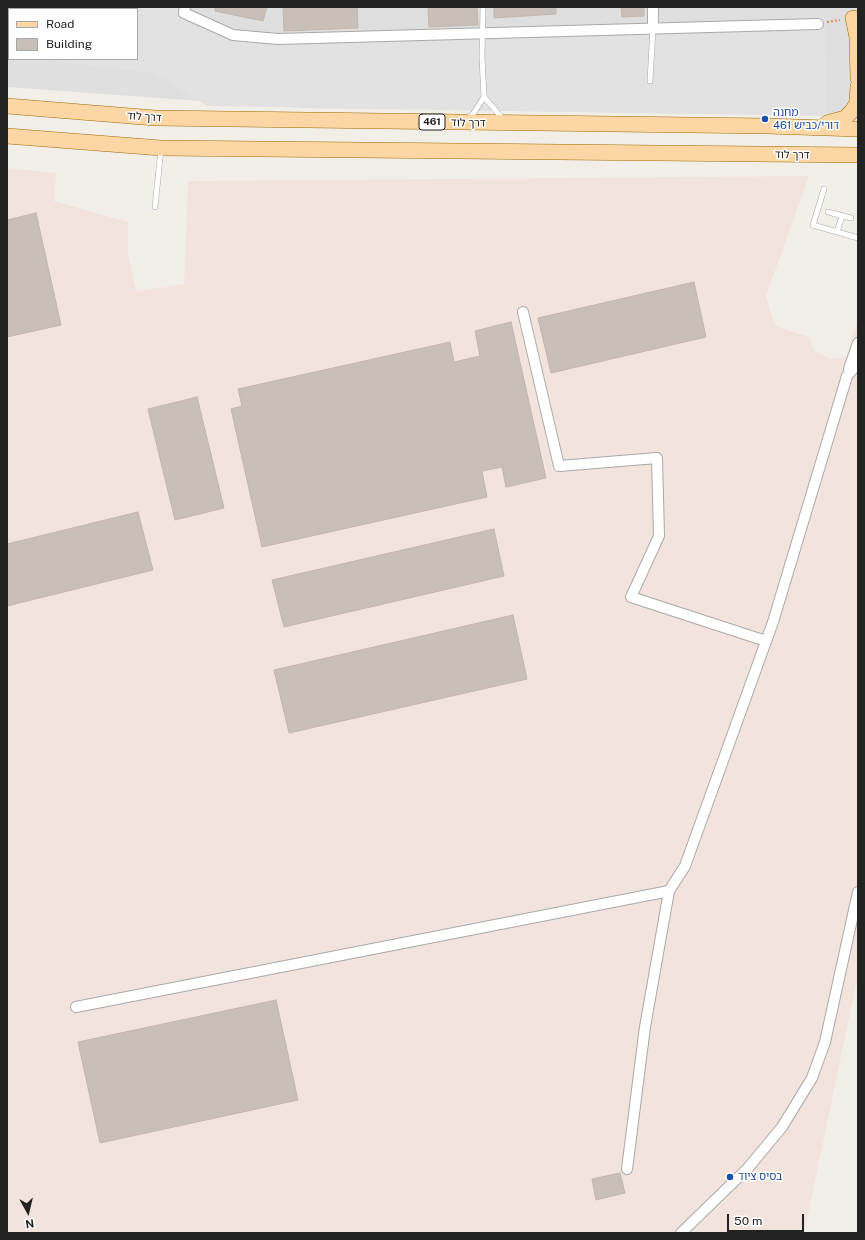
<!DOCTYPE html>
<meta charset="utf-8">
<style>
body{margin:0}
#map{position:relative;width:865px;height:1240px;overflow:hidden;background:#f2efe9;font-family:"Public Sans",sans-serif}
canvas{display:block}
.frame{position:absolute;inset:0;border:8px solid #222;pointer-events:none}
.legend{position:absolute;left:8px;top:8px;width:130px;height:52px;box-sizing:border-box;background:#fff;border:1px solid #a7a7a7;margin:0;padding:5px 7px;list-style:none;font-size:12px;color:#222}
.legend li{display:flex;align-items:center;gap:8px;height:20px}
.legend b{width:20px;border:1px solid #a7a7a7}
.north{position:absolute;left:8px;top:1192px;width:40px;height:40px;-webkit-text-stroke:3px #fff;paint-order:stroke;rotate:172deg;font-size:11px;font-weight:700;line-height:16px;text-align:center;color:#222}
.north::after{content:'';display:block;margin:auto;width:14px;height:18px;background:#222;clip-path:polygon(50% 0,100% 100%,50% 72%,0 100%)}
.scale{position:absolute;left:727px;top:1214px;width:77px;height:18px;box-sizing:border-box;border:2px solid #222;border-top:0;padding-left:5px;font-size:12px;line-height:14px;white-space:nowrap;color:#222;-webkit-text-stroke:3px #fff;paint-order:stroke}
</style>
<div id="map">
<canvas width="865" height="1240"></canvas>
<div class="frame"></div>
<ul class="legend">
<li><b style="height:5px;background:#fcd6a4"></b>Road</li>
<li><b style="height:11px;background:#c7bfb8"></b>Building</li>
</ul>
<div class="north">N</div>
<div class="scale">50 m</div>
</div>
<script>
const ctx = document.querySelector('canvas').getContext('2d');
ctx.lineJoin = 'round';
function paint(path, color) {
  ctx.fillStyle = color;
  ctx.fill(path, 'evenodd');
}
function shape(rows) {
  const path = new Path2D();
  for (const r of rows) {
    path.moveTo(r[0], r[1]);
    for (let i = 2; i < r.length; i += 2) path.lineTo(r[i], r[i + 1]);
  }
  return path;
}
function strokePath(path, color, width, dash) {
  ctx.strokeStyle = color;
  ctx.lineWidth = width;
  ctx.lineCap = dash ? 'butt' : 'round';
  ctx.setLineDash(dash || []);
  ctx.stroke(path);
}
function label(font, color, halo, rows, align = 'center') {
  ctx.font = font + ' "Public Sans","Noto Sans Hebrew",sans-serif';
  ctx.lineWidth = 3;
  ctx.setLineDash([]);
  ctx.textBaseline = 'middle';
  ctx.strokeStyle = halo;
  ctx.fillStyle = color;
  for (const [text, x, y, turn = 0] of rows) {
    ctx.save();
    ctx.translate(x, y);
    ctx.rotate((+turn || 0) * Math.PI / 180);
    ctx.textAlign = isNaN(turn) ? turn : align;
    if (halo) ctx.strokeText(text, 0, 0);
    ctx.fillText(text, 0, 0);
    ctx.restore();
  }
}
const residential = shape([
 [7,7,858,7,858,116,297,108,7,87],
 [9,9,137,9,137,59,9,59]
]);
const military = shape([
 [7,168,56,173,54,201,128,222,128,254,136,291,184,284,188,181,809,176,766,296,775,326,809,337,814,351,830,359,846,357,858,318,858,975,804,1233,7,1233]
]);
const parking = shape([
 [37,7,191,7,190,12,235,31,276,36,825,18,827,116,207,106,154,73,34,59,137,59,137,9,37,9]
]);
const building = shape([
 [215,7,267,7,263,21,215,11,215,7],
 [283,7,357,7,358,28,284,31,283,7],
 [428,7,477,7,478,25,429,27,428,7],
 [494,7,556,7,556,14,494,18,494,7],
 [621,7,644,7,644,16,622,17,621,7],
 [36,213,61,325,7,337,7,220,36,213],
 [694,282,706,337,551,373,538,318,694,282],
 [511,322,546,478,506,487,502,467,482,471,487,497,262,547,231,409,242,406,238,389,450,342,454,362,480,356,475,331,511,322],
 [197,397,224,508,175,520,148,409,197,397],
 [138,512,153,570,7,606,7,544,138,512],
 [494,529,504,576,284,627,272,580,494,529],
 [513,615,527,679,289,733,274,670,513,615],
 [276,1000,298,1100,100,1143,78,1042,276,1000],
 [620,1173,625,1193,596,1200,592,1179,620,1173]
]);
const path = shape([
 [827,22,840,20]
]);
const service = shape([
 [650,81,653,28],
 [484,97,503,119],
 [467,118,473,114,484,97,482,57,483,9],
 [824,189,813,225,858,238],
 [155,207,161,149],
 [828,212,851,218],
 [837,232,842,216]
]);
const minor = shape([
 [185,7,184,13,233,35,278,39,818,24],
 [653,7,653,27],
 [523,312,559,466,657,458,659,536,631,597,766,641],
 [849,369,858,343],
 [76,1007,669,891],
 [627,1169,645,1027,669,891,685,866,773,622,847,376,858,363],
 [681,1233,748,1168,782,1127,812,1078,825,1042,858,892]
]);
const primary = shape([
 [853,18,857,37,858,78],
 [7,106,155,118,767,126,858,129],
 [827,123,845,118,852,111,857,103,858,86],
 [7,136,161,148,858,155]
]);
const markers = [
 [765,119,4,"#1a4fb4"],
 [730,1177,4,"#1a4fb4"]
];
const shields = [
 [432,122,26]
];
const shieldNames = [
 ["461",432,122]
];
const transitNames = [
 ["מחנה",773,113],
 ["דורי/כביש 461",773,126],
 ["בסיס ציוד",738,1177]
];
const streetNames = [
 ["דרך לוד",144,117,4],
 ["דרך לוד",468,123,1],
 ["דרך לוד",792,155,1]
];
paint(residential, '#e0dfdf');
paint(military, '#f3e3dd');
paint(parking, '#e2e2e2');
paint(building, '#c7bfb8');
strokePath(building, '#c4b6ab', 1);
strokePath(service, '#a9a9a9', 6);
strokePath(minor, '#a9a9a9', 12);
strokePath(primary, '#a06b00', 16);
strokePath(path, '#fa8072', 2, [2, 2]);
strokePath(service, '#fff', 5);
strokePath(minor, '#fff', 10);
strokePath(primary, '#fcd6a4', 15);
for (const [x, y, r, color] of markers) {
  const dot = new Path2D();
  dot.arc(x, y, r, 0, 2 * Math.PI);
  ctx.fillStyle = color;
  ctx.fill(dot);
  strokePath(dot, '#fff', 1.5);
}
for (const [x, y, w] of shields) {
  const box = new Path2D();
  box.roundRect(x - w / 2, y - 8, w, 16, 3);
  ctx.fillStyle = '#fff';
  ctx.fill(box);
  strokePath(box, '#222', 1);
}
label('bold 10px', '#222', null, shieldNames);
label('11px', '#164399', '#fff', transitNames, 'left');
label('11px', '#222', '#fff', streetNames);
</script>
